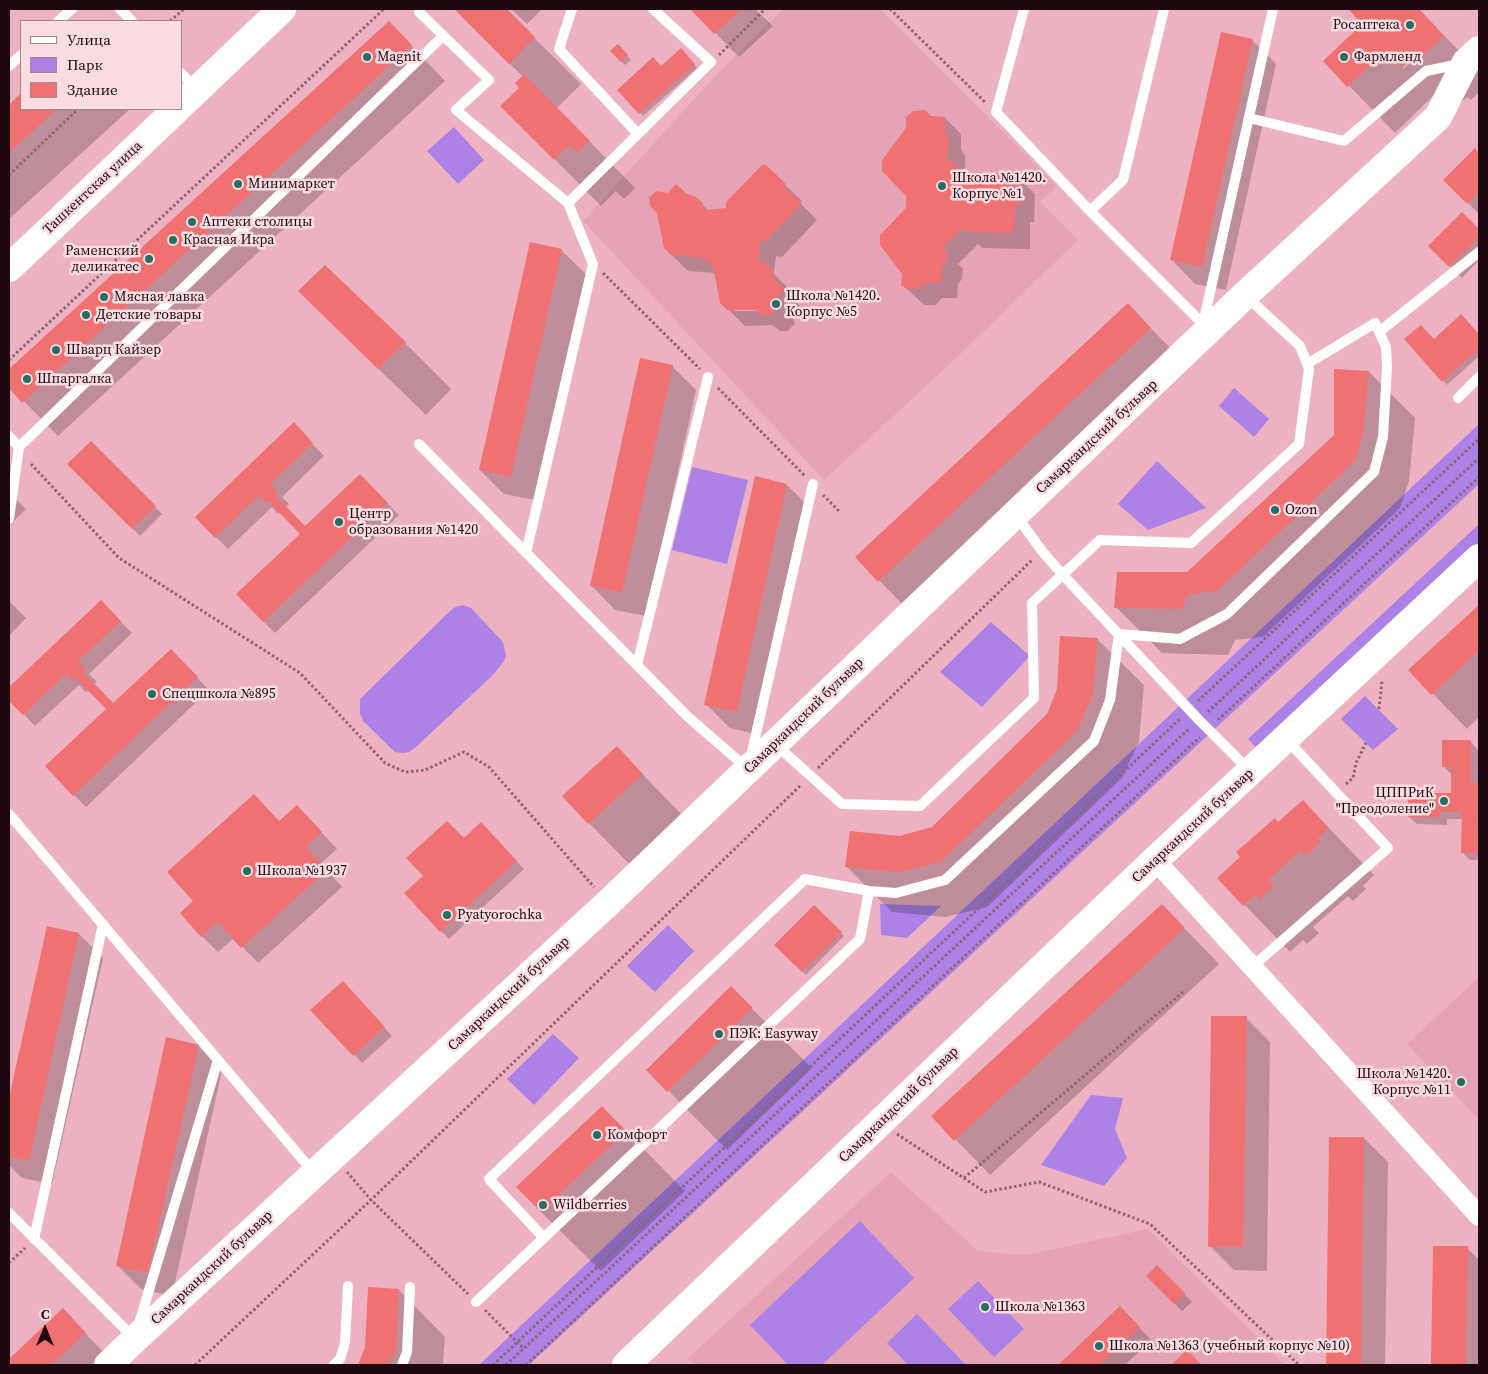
<!DOCTYPE html>
<meta charset="utf-8">
<style>
body{margin:0}
#map{position:relative;width:1488px;height:1374px;overflow:hidden;background:#edb2c1;font-family:"Source Serif 4",serif}
canvas{display:block}
.frame{position:absolute;inset:0;border:10px solid #1d090f;pointer-events:none}
.legend{position:absolute;left:20px;top:20px;width:162px;height:90px;box-sizing:border-box;background:#fbdce3;border:1px solid #a2888e;margin:0;padding:6px 9px;list-style:none;font-size:15px;color:#1d090f}
.legend li{display:flex;align-items:center;gap:10px;height:25px}
.legend b{width:25px;border:1px solid #a2888e}
.north{position:absolute;left:20px;top:1304px;width:50px;height:50px;-webkit-text-stroke:4px #fbdce3;paint-order:stroke;rotate:0deg;font-size:14px;font-weight:700;line-height:20px;text-align:center;color:#1d090f}
.north::after{content:'';display:block;margin:auto;width:18px;height:22px;background:#1d090f;clip-path:polygon(50% 0,100% 100%,50% 72%,0 100%)}
</style>
<div id="map">
<canvas width="1488" height="1374"></canvas>
<div class="frame"></div>
<ul class="legend">
<li><b style="height:6px;background:#fff"></b>Улица</li>
<li><b style="height:14px;background:#ac82e7"></b>Парк</li>
<li><b style="height:14px;background:#f07172"></b>Здание</li>
</ul>
<div class="north">С</div>
</div>
<script>
const ctx = document.querySelector('canvas').getContext('2d');
ctx.lineJoin = 'round';
function paint(path, color) {
  ctx.fillStyle = color;
  ctx.fill(path, 'evenodd');
}
function shape(rows) {
  const path = new Path2D();
  for (const r of rows) {
    path.moveTo(r[0], r[1]);
    for (let i = 2; i < r.length; i += 2) path.lineTo(r[i], r[i + 1]);
  }
  return path;
}
function strokePath(path, color, width, dash) {
  ctx.strokeStyle = color;
  ctx.lineWidth = width;
  ctx.lineCap = dash ? 'butt' : 'round';
  ctx.setLineDash(dash || []);
  ctx.stroke(path);
}
function label(font, color, halo, rows, align = 'center') {
  ctx.font = font + ' "Source Serif 4",serif';
  ctx.lineWidth = 5;
  ctx.setLineDash([]);
  ctx.textBaseline = 'middle';
  ctx.strokeStyle = halo;
  ctx.fillStyle = color;
  for (const [text, x, y, turn = 0] of rows) {
    ctx.save();
    ctx.translate(x, y);
    ctx.rotate((+turn || 0) * Math.PI / 180);
    ctx.textAlign = isNaN(turn) ? turn : align;
    if (halo) ctx.strokeText(text, 0, 0);
    ctx.fillText(text, 0, 0);
    ctx.restore();
  }
}
const built = shape([
 [783,9,880,9,1057,186,1040,202,1078,240,951,363,824,480,583,221,717,74],
 [1479,977,1479,1120,1407,1044],
 [891,1172,978,1251,1026,1255,1148,1229,1286,1365,694,1365,687,1359]
]);
const green = shape([
 [454,127,484,160,458,184,427,151],
 [1234,388,1269,419,1254,437,1219,406],
 [1479,424,1479,484,529,1365,479,1365],
 [1157,461,1206,508,1148,530,1118,504],
 [692,467,748,480,727,564,672,550],
 [1479,524,1479,544,1264,756,1248,739],
 [463,605,471,608,503,642,506,656,504,661,493,675,416,747,409,752,403,753,395,752,364,722,360,714,360,699,450,611,455,607],
 [991,622,1030,656,982,707,940,672],
 [1365,696,1398,729,1373,750,1341,719],
 [880,904,941,906,907,938,881,935],
 [668,925,694,951,655,992,627,966],
 [553,1034,579,1058,534,1105,507,1079],
 [1091,1095,1123,1098,1115,1129,1127,1158,1104,1186,1041,1165],
 [860,1221,914,1278,822,1365,788,1365,750,1325],
 [978,1281,1024,1329,994,1357,948,1309],
 [917,1314,966,1365,908,1365,887,1343]
]);
const shadow = shape([
 [460,9,505,9,581,84,557,108,635,188,624,199,616,191,601,206,502,106,521,88,523,77,458,11],
 [511,9,542,9,527,24],
 [692,9,755,9,773,26,739,57],
 [1349,9,1419,9,1479,72,1479,92,1471,100,1467,97,1450,113,1433,96,1395,133,1325,61,1364,24],
 [1424,46,1426,48,1403,69,1403,65],
 [389,22,445,81,58,436,9,386,9,371],
 [1252,40,1276,64,1226,290,1195,284,1171,259],
 [618,46,631,60,625,65,612,51],
 [681,50,697,68,643,116,619,90,661,67],
 [21,95,21,109,130,109,9,219,9,106],
 [932,118,945,118,961,134,961,149,965,156,965,168,960,172,964,176,1016,175,1035,194,1034,222,1030,222,1030,249,982,248,978,244,958,264,963,269,962,279,958,284,957,298,942,298,936,305,924,305,902,284,907,208],
 [1475,150,1479,154,1479,214,1445,180],
 [765,166,802,201,800,203,817,220,782,257,776,256,774,274,788,288,790,295,800,306,792,315,795,324,787,331,780,331,773,325,745,326,721,302,716,273,688,271,665,248,686,195,702,204,708,210,728,209],
 [762,308,762,311,734,311,734,309],
 [1462,214,1479,231,1479,260,1462,278,1430,246],
 [561,250,586,274,535,500,504,494,480,470],
 [1128,305,1174,352,903,605,857,557],
 [1461,316,1479,335,1479,356,1447,385,1406,339,1434,341],
 [346,337,405,343,451,389,426,415],
 [672,366,696,390,646,616,615,610,591,585],
 [1369,372,1415,418,1409,481,1400,508,1263,637,1235,640,1228,655,1162,653,1116,607,1188,573,1335,436],
 [305,436,324,456,282,497,289,504,286,508,306,528,372,488,399,515,275,633,263,621,301,534,280,512,278,514,272,507,228,549,196,517],
 [91,443,162,514,140,536,69,464],
 [787,485,811,509,760,735,730,728,706,704],
 [9,492,26,509,9,526],
 [9,601,26,618,9,636],
 [101,602,132,633,89,674,97,682,94,684,113,704,182,662,209,690,86,807,74,795,108,709,89,689,86,692,79,685,35,726,9,699,9,689],
 [1479,607,1479,717,1467,729,1410,670],
 [1097,639,1144,685,1139,741,1122,778,987,907,945,917,892,912,846,866,899,837,933,828,1048,715],
 [1471,742,1478,750,1479,860,1470,860,1463,853,1463,819,1447,819,1447,825,1417,824,1409,817,1452,794,1452,775,1443,766],
 [617,748,688,821,635,870,589,823],
 [1303,801,1374,875,1363,886,1366,889,1353,901,1348,896,1313,927,1319,933,1307,944,1303,940,1290,952,1219,878],
 [280,822,313,823,337,849,321,863,342,887,258,963,234,938,218,952,202,936],
 [489,832,524,869,449,939,441,931,464,840],
 [1162,905,1219,964,990,1175,933,1116],
 [814,907,844,936,806,975,776,945],
 [48,927,79,934,103,958,52,1184,22,1178,9,1165,9,1103],
 [731,988,812,1068,727,1150,648,1070],
 [350,990,392,1036,362,1063,312,1010],
 [1246,1018,1270,1042,1267,1271,1234,1270,1210,1246],
 [198,1046,222,1070,172,1296,141,1289,117,1265],
 [602,1107,685,1191,601,1271,541,1212],
 [1331,1138,1364,1138,1388,1162,1385,1365,1327,1365],
 [1434,1247,1467,1248,1479,1260,1479,1365,1432,1365],
 [1157,1267,1192,1302,1182,1311,1147,1276],
 [399,1290,445,1337,443,1365,360,1365,366,1347],
 [1120,1308,1151,1340,1125,1365,1059,1365],
 [63,1310,109,1358,101,1365,9,1365,9,1360]
]);
const building = shape([
 [458,9,507,9,535,37,509,64,456,11],
 [690,9,742,9,714,34],
 [1348,9,1419,9,1444,36,1424,55,1420,51,1403,67,1387,50,1347,87,1323,61,1362,24],
 [389,21,412,45,22,403,9,388,9,369],
 [1221,32,1253,39,1202,267,1170,260],
 [618,44,628,55,621,62,610,51],
 [681,48,695,64,639,114,617,90,653,57,661,66],
 [524,74,590,141,577,153,569,145,554,160,500,106,519,88,515,83],
 [21,93,21,109,57,109,9,153,9,105],
 [925,110,931,116,945,117,945,132,949,139,949,152,945,155,963,175,967,172,1016,174,1019,177,1019,206,1015,206,1014,233,965,232,962,228,943,247,947,252,947,263,942,267,941,283,926,283,920,289,907,289,901,285,902,274,880,245,880,235,906,208,906,196,882,171,882,160,906,128,906,117,913,111],
 [1475,148,1479,153,1479,192,1467,204,1443,180],
 [762,165,766,165,786,184,784,187,802,203,766,241,760,241,758,262,764,262,772,270,774,279,785,289,776,298,779,307,771,315,763,316,756,310,727,310,720,303,713,266,704,258,671,255,664,248,657,213,650,206,649,198,656,191,668,193,676,184,687,194,694,196,703,203,703,210,726,208,726,202],
 [1462,212,1479,229,1479,237,1449,267,1428,246],
 [530,242,562,249,511,477,479,470],
 [325,265,406,342,378,369,298,291],
 [1128,303,1151,328,878,582,855,557],
 [1461,314,1479,334,1479,349,1442,382,1404,339,1421,325,1434,339],
 [640,358,673,365,622,593,590,586],
 [1334,369,1369,371,1363,434,1355,461,1217,591,1189,594,1182,609,1114,608,1117,572,1187,572,1334,435],
 [294,422,313,443,271,484,278,492,275,495,305,526,360,474,388,503,263,622,236,594,300,534,268,501,266,503,259,496,215,538,195,517],
 [91,441,156,506,132,529,67,464],
 [755,476,787,484,737,712,704,705],
 [101,600,121,621,78,661,86,669,83,672,113,703,171,649,198,677,73,796,45,766,106,709,76,678,73,681,67,673,23,715,9,701,9,687],
 [1479,605,1479,651,1431,695,1408,670],
 [1060,636,1098,638,1093,694,1076,732,941,862,898,872,845,867,850,831,899,836,932,827,1047,714,1057,689],
 [1442,740,1471,740,1471,783,1479,783,1477,824,1479,824,1479,853,1461,853,1462,812,1439,812,1439,817,1408,817,1408,793,1451,793,1451,767,1442,767],
 [617,746,643,774,588,824,562,796],
 [254,794,279,821,297,805,322,832,306,847,327,870,241,948,218,922,201,937,180,913,193,901,167,872],
 [1303,800,1329,828,1317,839,1321,842,1306,856,1301,850,1268,880,1274,886,1260,899,1256,895,1243,906,1217,878,1240,857,1236,852,1275,818,1278,822],
 [447,821,464,838,481,822,517,861,440,932,404,893,423,876,406,858],
 [1162,904,1185,928,954,1141,931,1116],
 [814,905,842,932,802,972,774,945],
 [47,926,79,933,29,1161,9,1157,9,1098],
 [343,981,385,1027,353,1056,310,1010],
 [731,986,753,1008,667,1092,646,1070],
 [1211,1016,1247,1016,1243,1247,1208,1247],
 [166,1037,199,1045,148,1273,116,1266],
 [602,1106,626,1131,541,1212,516,1187],
 [1329,1137,1364,1137,1361,1365,1326,1365],
 [1433,1246,1468,1246,1466,1365,1431,1365],
 [1157,1265,1185,1293,1174,1304,1146,1276],
 [368,1287,399,1289,396,1350,389,1365,358,1365,365,1347],
 [1120,1306,1140,1327,1100,1365,1058,1365],
 [63,1308,86,1333,51,1365,9,1365,9,1359],
 [1187,1350,1202,1365,1171,1365]
]);
const path = shape([
 [890,9,986,103],
 [170,21,184,9],
 [719,55,765,9],
 [9,175,78,109],
 [603,273,700,369],
 [9,360,384,9],
 [718,388,805,476],
 [31,464,119,558,300,673,385,763,405,772,425,770,464,752,489,767,594,887],
 [823,495,839,511],
 [1198,701,1479,439],
 [1379,709,1382,681],
 [1208,712,1479,458],
 [1218,720,1479,477],
 [818,768,1032,560],
 [1346,784,1353,778,1356,763,1366,743],
 [897,1134,985,1192,1039,1182,1150,1224,1299,1365],
 [347,1172,371,1200,468,1294],
 [964,1178,1183,992],
 [9,1263,25,1248],
 [485,1310,524,1349],
 [195,1365,371,1200,801,785],
 [493,1365,1181,718],
 [506,1365,1190,728],
 [526,1365,1200,737]
]);
const lane = shape([
 [120,9,132,21],
 [419,9,419,12,489,80,456,110,568,203,711,62,653,9],
 [572,9,559,49,638,134],
 [1024,9,996,112,1090,211,1209,330],
 [58,21,72,9],
 [9,66,21,55],
 [181,73,196,89],
 [1249,118,1344,141,1426,71,1460,64],
 [1090,211,1123,180,1164,9],
 [1203,324,1273,9],
 [1379,332,1479,252],
 [1458,398,1479,377],
 [9,436,19,447],
 [419,444,687,716,748,769,813,484],
 [1016,515,1042,551,1062,574,1199,720,1250,771],
 [9,519,19,447,443,36],
 [526,553,593,264,568,203],
 [637,665,708,377],
 [775,744,842,804,920,806,1034,698,1032,603,1100,540,1191,543,1299,444,1309,369,1300,346,1246,296],
 [9,814,314,1173],
 [1252,967,1388,848,1287,740],
 [9,1213,134,1338],
 [544,1238,489,1179,805,879,869,891,896,893,945,880,1094,741,1110,700,1119,634,1180,639,1227,614,1374,472,1383,437,1387,367,1386,347,1375,323,1307,364],
 [34,1239,103,924],
 [476,1302,860,939,869,891],
 [138,1327,218,1060],
 [334,1365,340,1359,345,1343,348,1286],
 [402,1365,407,1352,410,1287]
]);
const street = shape([
 [1155,860,1479,1216]
]);
const secondary = shape([
 [181,105,282,9],
 [9,268,177,109],
 [108,1365,135,1339,608,903,1245,295,1438,117,1466,62,1479,50],
 [626,1365,1155,860,1479,558]
]);
const markers = [
 [1410,25,5,"#266d62"],
 [367,57,5,"#266d62"],
 [1344,57,5,"#266d62"],
 [238,184,5,"#266d62"],
 [942,186,5,"#266d62"],
 [192,222,5,"#266d62"],
 [173,240,5,"#266d62"],
 [149,259,5,"#266d62"],
 [104,297,5,"#266d62"],
 [776,304,5,"#266d62"],
 [86,315,5,"#266d62"],
 [56,350,5,"#266d62"],
 [27,379,5,"#266d62"],
 [1275,510,5,"#266d62"],
 [339,522,5,"#266d62"],
 [152,694,5,"#266d62"],
 [1444,801,5,"#266d62"],
 [247,871,5,"#266d62"],
 [447,915,5,"#266d62"],
 [719,1034,5,"#266d62"],
 [1461,1082,5,"#266d62"],
 [597,1135,5,"#266d62"],
 [543,1205,5,"#266d62"],
 [985,1307,5,"#266d62"],
 [1099,1346,5,"#266d62"]
];
const poiNames = [
 ["Росаптека",1400,25,"right"],
 ["Magnit",377,57],
 ["Фармленд",1354,57],
 ["Школа №1420.",952,178],
 ["Корпус №1",952,194],
 ["Минимаркет",248,184],
 ["Аптеки столицы",202,222],
 ["Красная Икра",183,240],
 ["Раменский",139,251,"right"],
 ["деликатес",139,267,"right"],
 ["Школа №1420.",786,296],
 ["Корпус №5",786,312],
 ["Мясная лавка",114,297],
 ["Детские товары",96,315],
 ["Шварц Кайзер",66,350],
 ["Шпаргалка",37,379],
 ["Ozon",1285,510],
 ["Центр",349,514],
 ["образования №1420",349,530],
 ["Спецшкола №895",162,694],
 ["ЦППРиК",1434,793,"right"],
 ["\"Преодоление\"",1434,809,"right"],
 ["Школа №1937",257,871],
 ["Pyatyorochka",457,915],
 ["ПЭК: Easyway",729,1034],
 ["Школа №1420.",1451,1074,"right"],
 ["Корпус №11",1451,1090,"right"],
 ["Комфорт",607,1135],
 ["Wildberries",553,1205],
 ["Школа №1363",995,1307],
 ["Школа №1363 (учебный корпус №10)",1109,1346]
];
const streetNames = [
 ["Ташкентская улица",93,188,-43],
 ["Самаркандский бульвар",1097,437,-43],
 ["Самаркандский бульвар",804,716,-44],
 ["Самаркандский бульвар",1193,826,-43],
 ["Самаркандский бульвар",509,994,-43],
 ["Самаркандский бульвар",899,1105,-44],
 ["Самаркандский бульвар",212,1268,-43]
];
paint(built, '#e5a4b5');
paint(green, '#ac82e7');
paint(shadow, '#0003');
paint(building, '#f07172');
strokePath(path, '#8f6671', 3, [2.5, 2.5]);
strokePath(lane, '#fff', 10);
strokePath(street, '#fff', 20);
strokePath(secondary, '#fff', 28);
for (const [x, y, r, color] of markers) {
  const dot = new Path2D();
  dot.arc(x, y, r, 0, 2 * Math.PI);
  ctx.fillStyle = color;
  ctx.fill(dot);
  strokePath(dot, '#fbdce3', 2);
}
label('14px', '#1d090f', '#fbdce3', poiNames, 'left');
label('14px', '#1d090f', '#fbdce3', streetNames);
</script>
